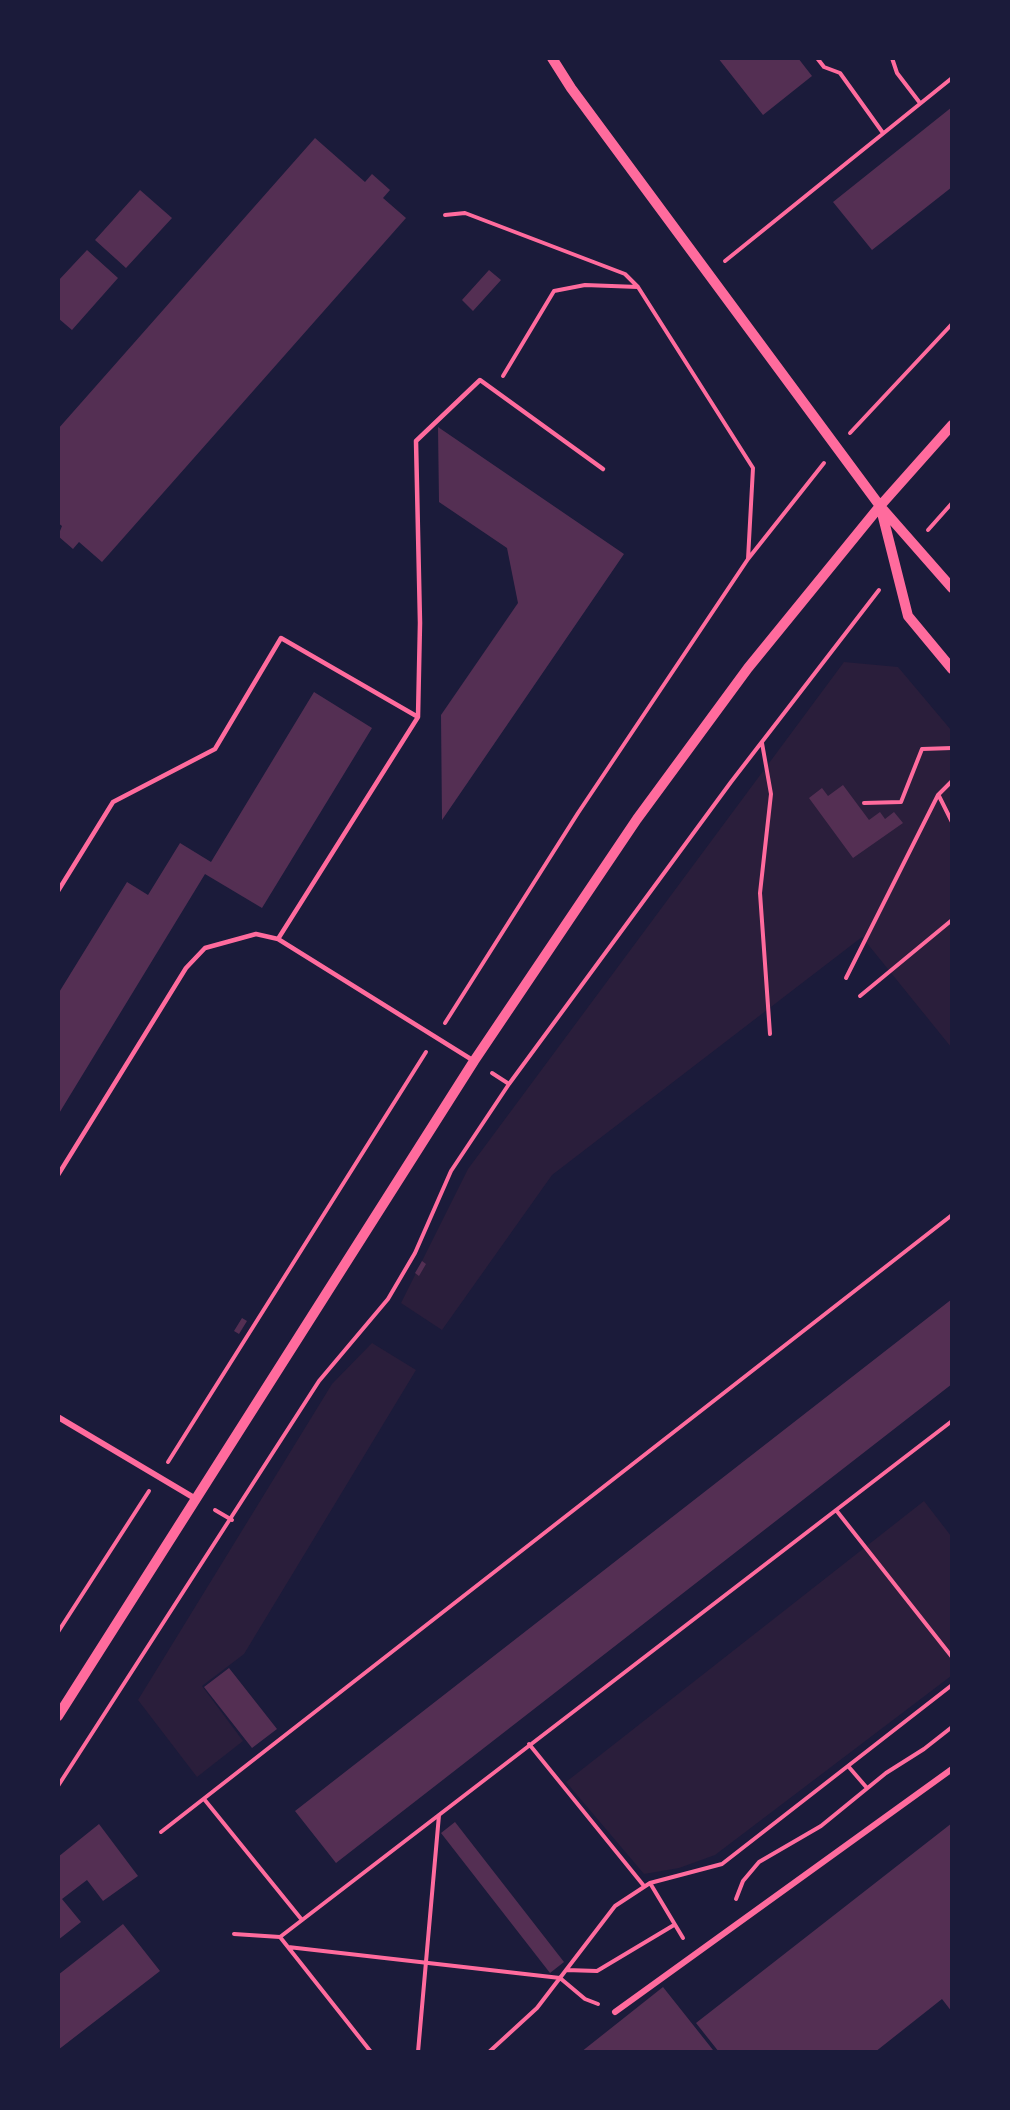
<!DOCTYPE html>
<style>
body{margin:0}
#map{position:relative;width:1010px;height:2110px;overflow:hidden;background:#1b1b3a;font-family:"IBM Plex Serif",serif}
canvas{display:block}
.frame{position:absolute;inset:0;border:60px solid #1b1b3a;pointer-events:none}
</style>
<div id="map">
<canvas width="1010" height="2110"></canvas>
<div class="frame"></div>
</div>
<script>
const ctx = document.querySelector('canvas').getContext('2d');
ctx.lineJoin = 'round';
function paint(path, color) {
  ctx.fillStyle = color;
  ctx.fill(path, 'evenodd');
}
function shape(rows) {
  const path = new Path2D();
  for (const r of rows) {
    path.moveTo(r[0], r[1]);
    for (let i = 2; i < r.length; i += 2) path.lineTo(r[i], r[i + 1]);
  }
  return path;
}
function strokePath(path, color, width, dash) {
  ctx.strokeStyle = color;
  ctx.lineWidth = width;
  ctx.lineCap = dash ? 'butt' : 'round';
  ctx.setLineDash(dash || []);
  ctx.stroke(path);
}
const green = shape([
 [844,662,898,667,951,730,951,1047,862,937,552,1175,442,1330,401,1303,468,1169],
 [372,1343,416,1370,244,1654,202,1686,243,1741,197,1777,138,1700,332,1384],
 [924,1501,951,1536,951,1676,715,1855,679,1868,644,1874,566,1782]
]);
const building = shape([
 [718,58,798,58,812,76,763,115],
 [952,107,952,187,872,250,833,202],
 [315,138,365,182,372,174,390,190,383,198,406,218,102,562,79,542,73,549,58,536,62,526,58,523,58,429],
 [140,190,172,218,126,268,95,240],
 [87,250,118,278,72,330,58,318,58,281],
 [489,270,501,280,473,311,462,300],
 [438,427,624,554,442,820,441,715,518,603,507,548,439,502],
 [314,692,372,728,262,908,205,874,58,1115,58,994,127,882,148,895,180,843,211,862],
 [843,785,869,820,880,812,885,819,894,812,903,823,853,858,809,798,822,788,828,796],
 [422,1261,426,1264,419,1276,415,1273],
 [952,1299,952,1384,336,1863,295,1811],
 [242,1318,247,1321,239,1334,234,1331],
 [229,1668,277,1729,252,1748,204,1687],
 [455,1822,564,1962,550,1973,441,1833],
 [952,1823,952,2012,942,1999,875,2052,719,2052,696,2023],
 [99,1824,138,1876,103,1901,87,1880,62,1899,81,1922,58,1940,58,1857],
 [123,1924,160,1971,58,2050,58,1975],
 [663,1987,713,2050,581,2052]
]);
const path = shape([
 [817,58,824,67,840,73,883,133],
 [892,58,897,73,920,103],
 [445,215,465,213,625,274,638,287,753,468,748,559],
 [725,261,952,78],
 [503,376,554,291,585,285,638,287],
 [850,433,952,324],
 [928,530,952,503],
 [762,743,771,794,760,893,770,1034],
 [939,796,952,822],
 [864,803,901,802,922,749,952,748],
 [846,978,938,795,952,781],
 [860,996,952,920],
 [445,1023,578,813,748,559,824,463],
 [492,1073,509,1084],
 [168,1462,426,1052],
 [215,1510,232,1520],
 [836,1510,952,1657],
 [58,1632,149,1491],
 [529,1744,644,1886],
 [848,1766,867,1788],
 [58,1786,319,1381,388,1299,415,1253,451,1171,509,1084,731,782,879,590],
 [204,1799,302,1920],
 [161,1832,952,1215],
 [650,1883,683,1938],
 [736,1899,743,1881,759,1862,821,1826,886,1773,924,1749,952,1727],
 [234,1934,280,1937,371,2052],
 [280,1937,952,1421],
 [288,1947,560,1978,585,1999,598,2004],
 [566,1970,597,1971,674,1925],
 [418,2052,439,1815],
 [489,2052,537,2008,615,1906,650,1883,722,1864,952,1685]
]);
const service = shape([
 [58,891,113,802,215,749,281,638,418,717],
 [278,939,418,717,420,623,416,441,480,380,603,469],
 [58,1175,186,968,205,948,256,934,278,939,474,1061]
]);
const minor = shape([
 [58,1417,196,1499],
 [615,2012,952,1769]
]);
const tertiary = shape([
 [552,58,571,88,880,506,952,588],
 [881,509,908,616,952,669],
 [58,1716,474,1061,637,819,748,668,880,506,952,425]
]);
paint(green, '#2a1e3b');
paint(building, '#542f53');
strokePath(path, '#ff6b9d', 4);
strokePath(service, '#ff6b9d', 4.5);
strokePath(minor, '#ff6b9d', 6);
strokePath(tertiary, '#ff6b9d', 10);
</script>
